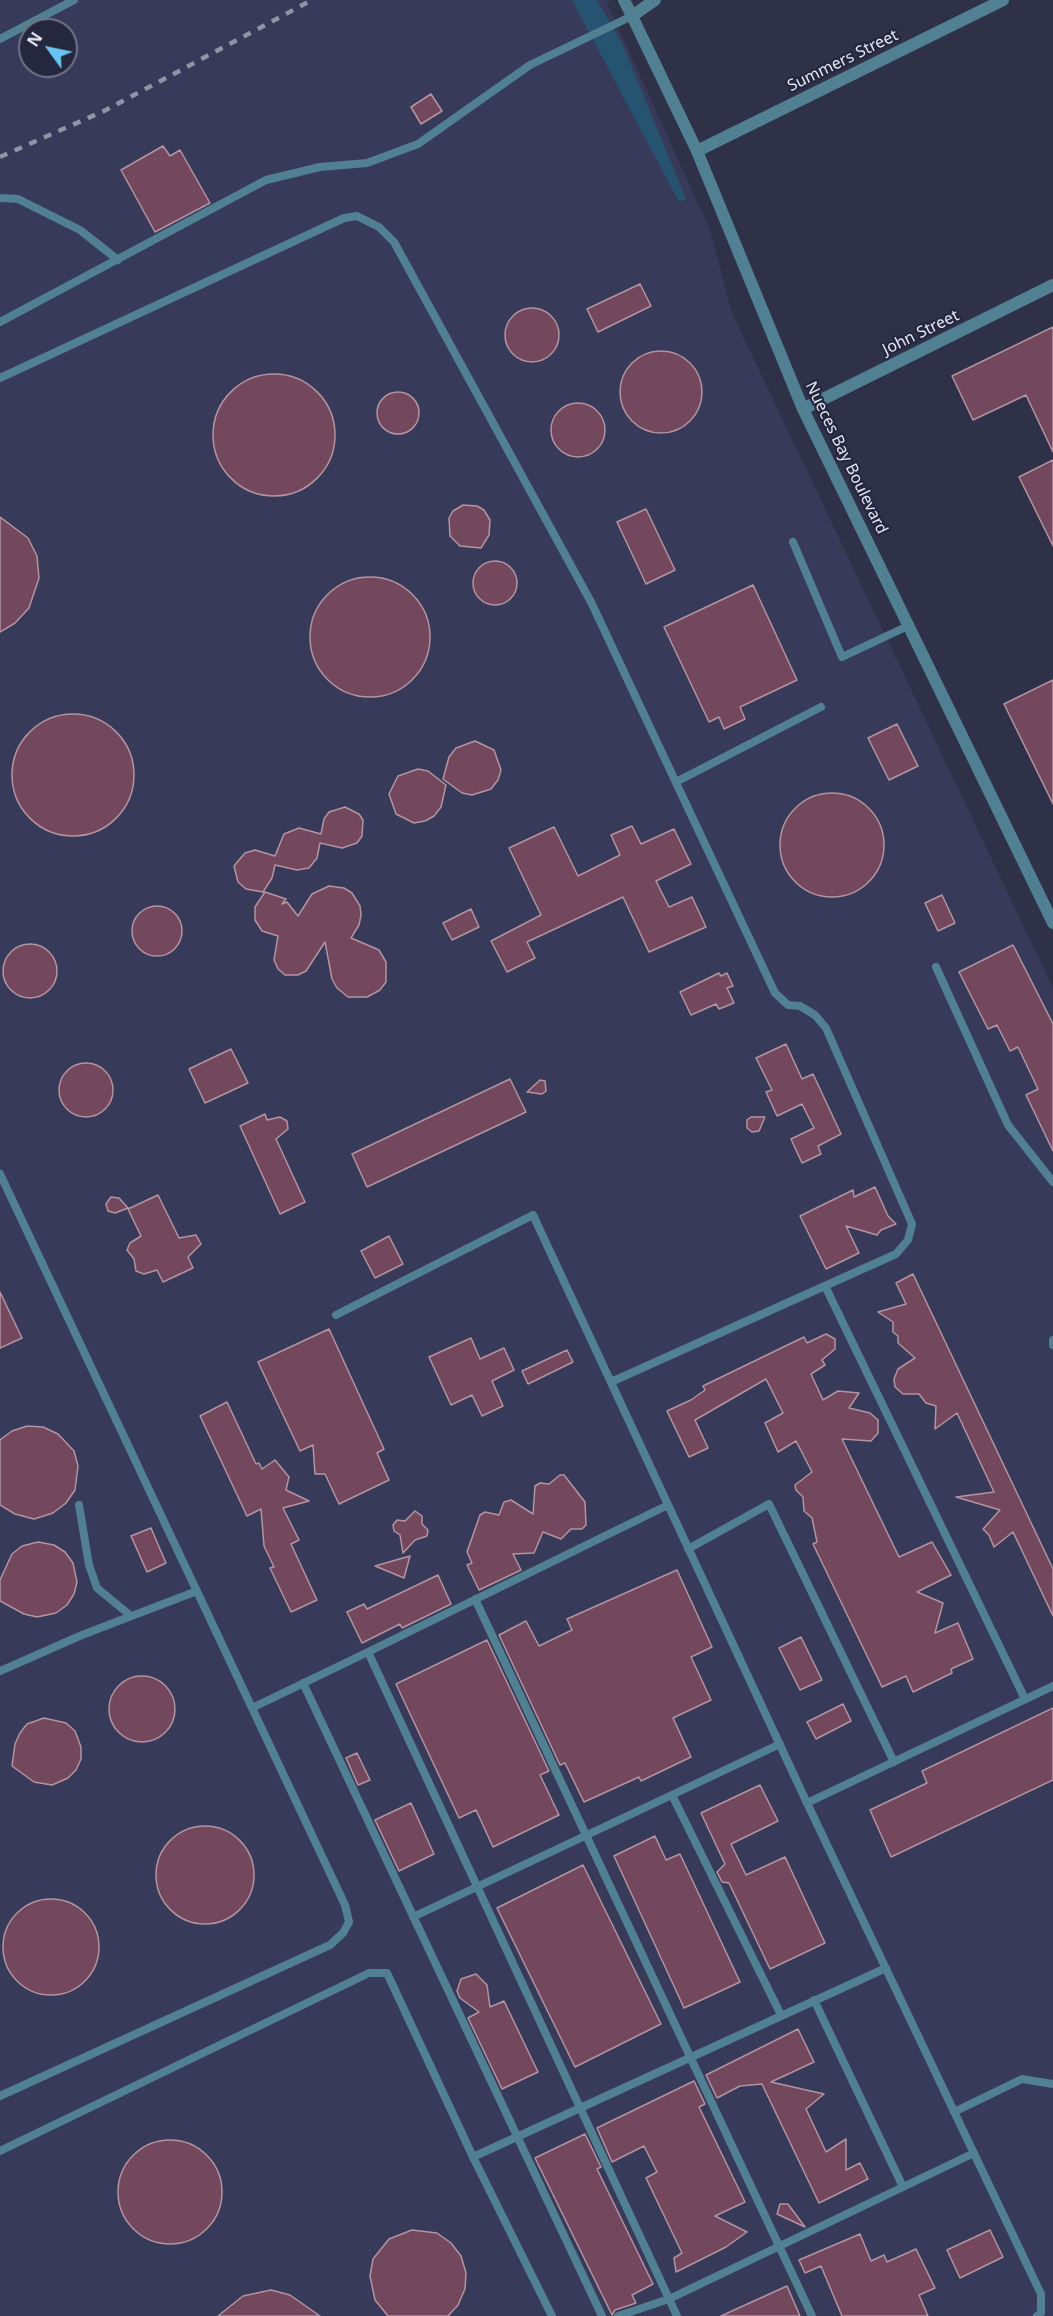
<!DOCTYPE html>
<style>
body{margin:0}
#map{position:relative;width:1053px;height:2316px;overflow:hidden;background:#2f3149;font-family:"Noto Sans",sans-serif}
canvas{display:block}
.north{position:absolute;left:18px;top:18px;width:60px;height:60px;box-sizing:border-box;background:#25273e;border:2px solid #717488;border-radius:50%;rotate:303deg;font-size:16px;font-weight:700;line-height:24px;text-align:center;color:#e4e7f6}
.north::after{content:'';display:block;margin:auto;width:21px;height:27px;background:#68c4f0;clip-path:polygon(50% 0,100% 100%,50% 72%,0 100%)}
</style>
<div id="map">
<canvas width="1053" height="2316"></canvas>
<div class="north">N</div>
</div>
<script>
const ctx = document.querySelector('canvas').getContext('2d');
ctx.lineJoin = 'round';
function paint(path, color) {
  ctx.fillStyle = color;
  ctx.fill(path, 'evenodd');
}
function shape(rows) {
  const path = new Path2D();
  for (const r of rows) {
    if (r.length === 3) {
      path.moveTo(r[0] + r[2], r[1]);
      path.arc(r[0], r[1], r[2], 0, 2 * Math.PI);
      continue;
    }
    path.moveTo(r[0], r[1]);
    for (let i = 2; i < r.length; i += 2) path.lineTo(r[i], r[i + 1]);
  }
  return path;
}
function strokePath(path, color, width, dash) {
  ctx.strokeStyle = color;
  ctx.lineWidth = width;
  ctx.lineCap = dash ? 'butt' : 'round';
  ctx.setLineDash(dash || []);
  ctx.stroke(path);
}
function label(font, color, halo, rows, align = 'center') {
  ctx.font = font + ' "Noto Sans",sans-serif';
  ctx.lineWidth = 4.5;
  ctx.setLineDash([]);
  ctx.textBaseline = 'middle';
  ctx.strokeStyle = halo;
  ctx.fillStyle = color;
  for (const [text, x, y, turn = 0] of rows) {
    ctx.save();
    ctx.translate(x, y);
    ctx.rotate((+turn || 0) * Math.PI / 180);
    ctx.textAlign = isNaN(turn) ? turn : align;
    if (halo) ctx.strokeText(text, 0, 0);
    ctx.fillText(text, 0, 0);
    ctx.restore();
  }
}
const built = shape([
 [0,0,611,0,607,3,710,230,732,313,1053,988,1053,2316,0,2316],
 [30,30,66,30,66,66,30,66]
]);
const water = shape([
 [572,0,597,0,622,43,686,199,679,202]
]);
const building = shape([
 [431,94,442,111,421,124,411,107,431,94],
 [163,146,170,156,180,150,210,203,155,232,121,170,163,146],
 [640,284,651,306,598,332,587,309,640,284],
 [532,335,27],
 [1053,327,1053,452,1026,395,973,420,952,376,1053,327],
 [661,392,41],
 [274,435,61],
 [398,413,21],
 [578,430,27],
 [1053,460,1053,546,1019,477,1053,460],
 [463,505,477,506,484,510,490,520,489,535,481,548,460,546,450,536,449,518,453,511,463,505],
 [646,509,675,570,646,584,617,522,646,509],
 [0,517,28,538,37,556,39,578,29,608,15,623,0,632,0,517],
 [495,583,22],
 [370,637,60],
 [753,585,797,680,740,707,745,719,724,729,719,717,709,722,664,627,753,585],
 [1053,680,1053,804,1004,704,1053,680],
 [73,775,61],
 [897,724,918,766,889,780,868,738,897,724],
 [475,741,494,750,501,770,498,780,491,789,472,795,462,793,443,779,449,757,456,748,475,741],
 [418,769,428,771,446,785,441,807,434,816,425,821,414,823,396,814,389,794,398,776,418,769],
 [832,845,52],
 [345,807,359,814,363,820,362,836,357,843,342,848,320,843,317,858,309,868,297,870,275,865,272,878,263,892,246,889,238,882,234,866,245,853,255,850,275,856,284,834,299,828,321,834,324,819,329,812,345,807],
 [632,826,641,844,674,829,691,864,656,881,669,907,692,897,706,927,649,952,623,897,527,942,535,958,507,972,491,941,541,915,509,848,554,827,578,876,620,855,611,835,632,826],
 [329,886,344,888,352,893,360,906,361,915,359,925,351,938,379,950,386,962,386,982,380,990,367,997,348,997,337,988,332,979,325,942,306,971,298,975,285,975,278,969,274,960,278,936,262,931,255,920,255,907,265,892,286,899,282,904,287,902,298,916,312,894,329,886],
 [942,895,955,923,938,931,925,903,942,895],
 [157,931,25],
 [471,909,479,927,452,940,443,923,471,909],
 [30,971,27],
 [1013,945,1053,1024,1053,1151,1026,1095,1038,1089,1018,1047,1010,1051,997,1025,988,1029,959,972,1013,945],
 [719,973,721,976,727,973,733,986,727,988,734,1003,719,1009,716,1004,691,1015,680,992,719,973],
 [786,1044,802,1079,813,1074,841,1134,818,1146,821,1154,802,1163,791,1139,814,1128,802,1104,777,1116,766,1092,772,1090,756,1058,786,1044],
 [231,1049,248,1083,205,1103,189,1069,231,1049],
 [86,1090,27],
 [510,1079,526,1112,367,1187,352,1154,510,1079],
 [540,1080,545,1081,546,1091,542,1094,527,1092,540,1080],
 [265,1114,267,1120,280,1117,287,1121,288,1129,276,1139,305,1202,280,1214,240,1126,265,1114],
 [751,1117,765,1117,759,1131,752,1132,747,1128,747,1120,751,1117],
 [875,1187,888,1216,896,1224,881,1230,877,1235,846,1226,859,1253,826,1269,800,1216,853,1190,854,1197,875,1187],
 [158,1195,179,1238,196,1235,201,1244,188,1257,193,1268,163,1282,157,1270,144,1274,136,1271,134,1259,127,1250,130,1243,141,1236,128,1209,158,1195],
 [111,1197,119,1198,128,1208,115,1213,108,1211,106,1204,111,1197],
 [389,1236,403,1264,375,1278,361,1251,389,1236],
 [913,1274,1053,1569,1053,1616,1013,1532,994,1547,989,1535,983,1529,1000,1510,956,1497,994,1492,957,1413,935,1429,936,1406,926,1403,919,1394,903,1394,895,1387,894,1379,898,1369,915,1358,898,1343,898,1336,893,1332,893,1322,878,1312,906,1304,896,1283,913,1274],
 [0,1292,22,1338,0,1348,0,1292],
 [329,1329,384,1449,377,1453,389,1480,339,1504,325,1474,315,1474,313,1445,300,1451,258,1362,329,1329],
 [826,1334,835,1339,835,1349,822,1360,825,1365,811,1374,823,1400,838,1391,859,1393,849,1408,870,1413,878,1420,878,1433,871,1441,842,1439,899,1557,932,1542,951,1575,917,1592,943,1603,935,1633,958,1623,973,1659,951,1669,952,1673,913,1692,906,1676,882,1687,813,1544,817,1542,812,1518,804,1511,803,1497,796,1490,795,1485,812,1472,796,1441,778,1452,765,1423,783,1413,766,1379,695,1420,708,1448,689,1457,667,1411,691,1400,705,1390,703,1386,804,1337,807,1343,826,1334],
 [471,1338,480,1359,504,1348,514,1370,492,1381,503,1406,482,1416,472,1395,451,1405,429,1357,471,1338],
 [567,1350,573,1362,528,1384,522,1371,567,1350],
 [227,1402,256,1464,259,1463,262,1469,275,1460,289,1477,286,1490,309,1501,283,1508,299,1540,291,1544,317,1600,291,1612,270,1568,274,1567,264,1546,261,1509,247,1516,200,1416,227,1402],
 [27,1426,43,1427,58,1434,74,1451,78,1466,75,1490,66,1503,53,1513,34,1519,15,1514,0,1505,0,1440,12,1431,27,1426],
 [560,1475,564,1475,585,1502,586,1525,582,1529,571,1529,561,1539,543,1532,534,1553,513,1554,521,1570,479,1590,467,1565,472,1563,467,1552,480,1515,485,1512,499,1515,504,1502,511,1500,533,1514,535,1486,540,1483,549,1484,560,1475],
 [415,1511,422,1516,422,1524,428,1530,427,1536,415,1540,403,1553,400,1535,394,1531,393,1525,397,1520,405,1521,415,1511],
 [151,1528,166,1563,147,1572,131,1536,151,1528],
 [38,1542,54,1545,65,1552,73,1563,77,1582,74,1594,67,1605,56,1613,37,1617,24,1614,0,1601,0,1580,12,1554,22,1546,38,1542],
 [410,1556,404,1578,375,1566,410,1556],
 [677,1570,712,1647,691,1657,711,1700,673,1718,691,1757,641,1781,639,1777,584,1802,565,1763,560,1765,499,1635,526,1621,539,1646,572,1630,567,1619,677,1570],
 [438,1575,451,1604,402,1628,400,1624,362,1643,347,1612,364,1604,367,1609,438,1575],
 [801,1637,822,1680,800,1690,779,1648,801,1637],
 [487,1640,549,1771,540,1775,559,1815,493,1847,476,1810,459,1818,396,1684,487,1640],
 [142,1709,33],
 [843,1704,851,1721,816,1739,807,1722,843,1704],
 [1053,1708,1053,1780,891,1857,870,1810,927,1783,922,1771,1053,1708],
 [44,1718,66,1723,75,1731,81,1747,81,1759,76,1770,68,1778,52,1785,34,1782,12,1766,15,1744,20,1733,27,1724,44,1718],
 [357,1753,370,1780,358,1785,346,1758,357,1753],
 [760,1785,778,1821,731,1844,746,1875,785,1857,825,1943,770,1969,729,1883,722,1882,717,1872,725,1864,701,1813,760,1785],
 [411,1803,434,1854,399,1871,375,1820,411,1803],
 [205,1875,49],
 [655,1836,666,1860,680,1854,740,1982,684,2008,614,1856,655,1836],
 [583,1865,661,2024,575,2067,497,1908,583,1865],
 [51,1947,48],
 [476,1974,487,1985,490,2007,504,2001,538,2072,502,2089,468,2018,479,2012,460,1998,457,1991,461,1979,476,1974],
 [798,2029,814,2062,771,2082,824,2094,806,2109,826,2152,846,2139,846,2170,860,2163,868,2179,819,2203,762,2084,740,2086,717,2098,706,2075,798,2029],
 [694,2081,705,2104,699,2107,745,2202,715,2216,747,2232,726,2247,676,2272,674,2258,682,2253,646,2178,657,2172,644,2146,612,2162,597,2128,694,2081],
 [585,2134,601,2167,597,2169,653,2284,632,2295,636,2303,615,2310,612,2315,535,2158,585,2134],
 [170,2192,52],
 [780,2204,788,2204,805,2227,777,2214,780,2204],
 [412,2230,437,2233,451,2243,461,2256,466,2273,465,2289,458,2305,448,2316,388,2316,375,2300,370,2276,373,2259,389,2239,412,2230],
 [990,2230,1003,2257,960,2278,947,2250,990,2230],
 [860,2234,871,2261,884,2255,887,2262,916,2249,935,2288,919,2295,928,2316,842,2316,821,2266,805,2273,799,2260,860,2234],
 [787,2286,800,2316,721,2316,787,2286],
 [271,2290,290,2295,320,2316,218,2316,243,2296,271,2290]
]);
const service = shape([
 [0,39,74,0],
 [0,198,18,199,80,230,118,260],
 [0,322,266,180,320,167,367,163,418,144,530,65,632,16],
 [0,378,344,218,357,216,379,227,394,242,591,602,775,993,788,1005,800,1006,815,1015,826,1028,912,1224,908,1240,896,1254,611,1382],
 [793,542,842,657,910,625],
 [676,782,821,707],
 [936,967,1008,1125,1053,1182],
 [0,1174,345,1905,349,1922,343,1933,330,1945,0,2096],
 [825,1286,1025,1699],
 [336,1315,533,1215,807,1803,1053,1686],
 [1053,1340,1053,1345],
 [79,1505,89,1565,97,1588,131,1616],
 [668,1505,368,1652,677,2316],
 [688,1549,769,1504,894,1762],
 [475,1599,812,2316],
 [0,1671,82,1635,197,1591],
 [303,1683,602,2316],
 [252,1708,368,1652],
 [672,1795,781,2015],
 [807,1803,1041,2294,1041,2313,1037,2316],
 [413,1917,780,1744],
 [814,2000,903,2187],
 [954,2112,1022,2079,1053,2084],
 [0,2151,369,1973,387,1973,473,2157,886,1968],
 [473,2157,552,2316],
 [618,2316,669,2299,974,2153]
]);
const minor = shape([
 [624,0,632,16],
 [697,151,1003,0],
 [803,409,1053,285]
]);
const tertiary = shape([
 [655,0,632,16,697,151,803,409,1053,923]
]);
const rail = shape([
 [0,157,106,110,312,0]
]);
const streetNames = [
 ["Summers Street",843,61,-26],
 ["John Street",921,333,-26],
 ["Nueces Bay Boulevard",846,458,64]
];
paint(built, '#373a58');
paint(water, '#26536f');
paint(building, '#73475c');
strokePath(building, '#b394a2', 1.5);
strokePath(service, '#508091', 8);
strokePath(minor, '#508091', 12);
strokePath(tertiary, '#508091', 12);
strokePath(rail, '#9194a7', 4.5, [8, 8]);
label('16px', '#e4e7f6', '#25273e', streetNames);
</script>
